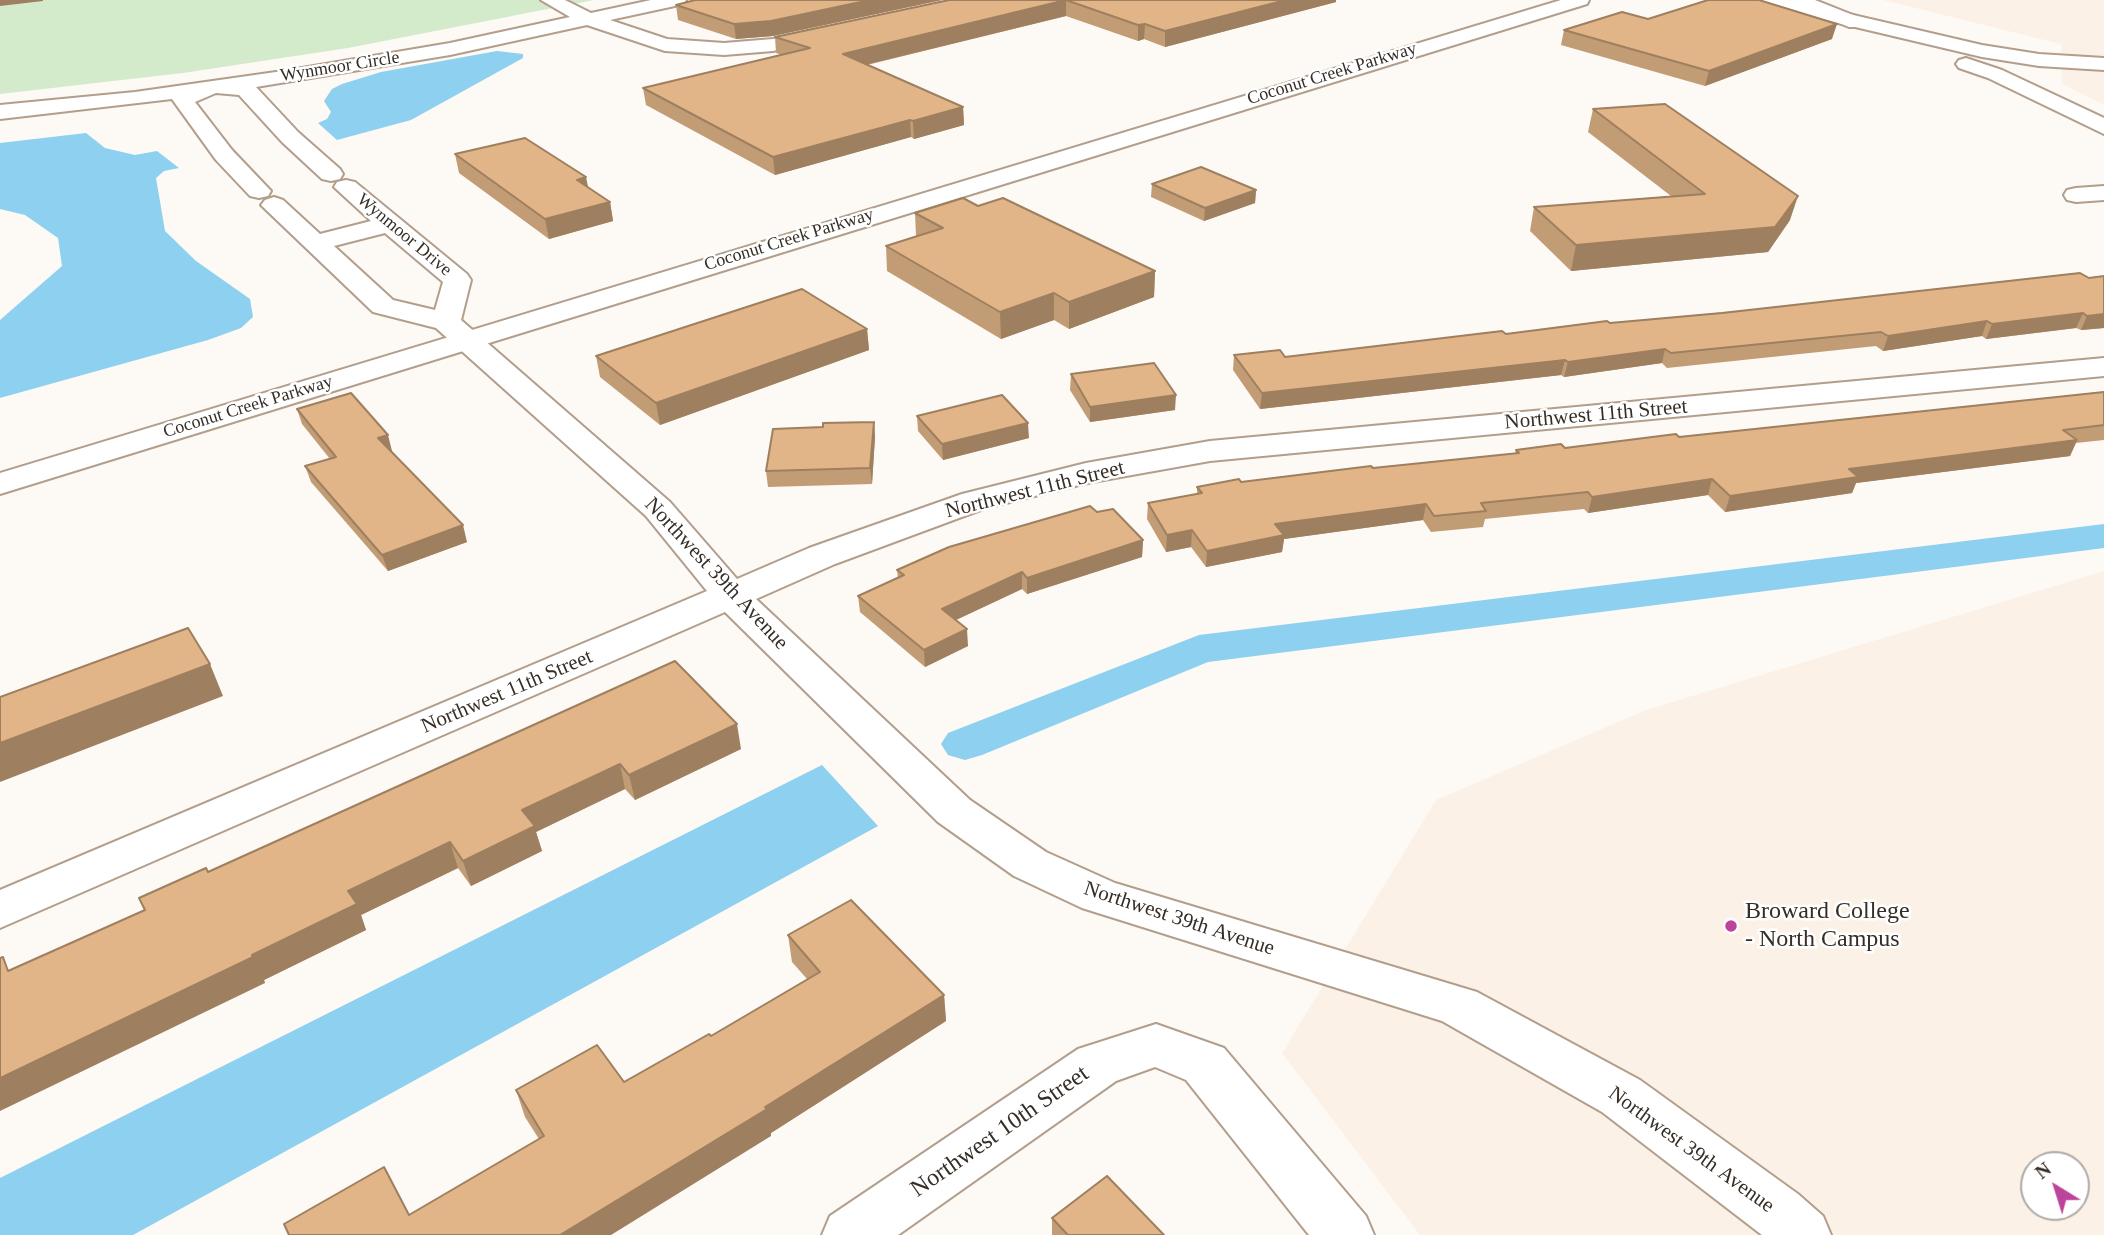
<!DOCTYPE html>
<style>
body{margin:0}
#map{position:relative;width:2104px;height:1235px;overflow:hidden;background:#fdf9f5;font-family:"Times New Roman",serif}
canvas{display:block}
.north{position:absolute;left:2020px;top:1151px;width:70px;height:70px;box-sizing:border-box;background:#fff;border:2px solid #afaba8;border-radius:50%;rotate:322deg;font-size:19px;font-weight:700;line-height:28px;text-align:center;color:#362e26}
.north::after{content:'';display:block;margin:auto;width:24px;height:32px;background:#bc459b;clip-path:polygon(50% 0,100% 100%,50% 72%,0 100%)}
</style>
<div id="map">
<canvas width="2104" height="1235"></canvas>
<div class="north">N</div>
</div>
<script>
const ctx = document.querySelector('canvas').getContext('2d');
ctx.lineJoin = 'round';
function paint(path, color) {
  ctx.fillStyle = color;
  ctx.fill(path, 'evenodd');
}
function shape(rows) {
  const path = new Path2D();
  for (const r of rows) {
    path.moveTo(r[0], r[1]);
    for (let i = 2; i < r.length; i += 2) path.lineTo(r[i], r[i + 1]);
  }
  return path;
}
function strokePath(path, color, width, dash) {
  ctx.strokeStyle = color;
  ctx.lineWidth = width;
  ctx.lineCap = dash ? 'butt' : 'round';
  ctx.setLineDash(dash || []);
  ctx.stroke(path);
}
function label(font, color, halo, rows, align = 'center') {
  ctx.font = font + ' "Times New Roman",serif';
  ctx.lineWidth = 5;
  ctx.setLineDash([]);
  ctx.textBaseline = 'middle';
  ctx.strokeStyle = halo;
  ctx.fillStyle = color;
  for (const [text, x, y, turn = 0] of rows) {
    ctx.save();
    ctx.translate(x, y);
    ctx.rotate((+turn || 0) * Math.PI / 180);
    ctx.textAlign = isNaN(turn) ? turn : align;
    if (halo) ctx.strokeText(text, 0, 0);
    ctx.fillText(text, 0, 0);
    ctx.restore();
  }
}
const built = shape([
 [1883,0,2104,0,2104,105,2062,84,2061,44],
 [2104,571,2104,1235,1420,1235,1282,1053,1436,800,1646,710],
 [2034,1165,2076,1165,2076,1207,2034,1207]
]);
const green = shape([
 [0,0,594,0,348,48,183,73,0,94]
]);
const water = shape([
 [497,51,523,54,523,58,411,120,337,140,318,123,327,119,331,112,324,101,332,89,342,84,381,72],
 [86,133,105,148,135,155,157,151,179,168,164,171,156,178,165,231,196,261,250,299,253,317,241,328,208,340,0,398,0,320,62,266,58,238,25,215,0,209,0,143],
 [822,765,878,826,133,1235,0,1235,0,1178]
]);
const canal = shape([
 [2104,524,2104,548,1208,662,982,755,965,760,948,755,941,744,948,733,1199,635,2104,524]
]);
const minor = shape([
 [541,0,565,0,591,13,651,0,686,0,684,4,610,20,667,39,724,43,773,39,828,27,838,33,835,37,773,51,724,55,665,51,587,25,450,55,256,87,298,132,340,169,343,174,340,179,331,181,322,179,282,142,239,95,216,93,195,102,232,150,271,191,268,196,259,198,250,196,216,160,172,99,0,119,0,105,135,92,290,70,450,43,570,17,541,0],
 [1756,0,1789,0,1982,45,2039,54,2104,58,2104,70,2039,66,1982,57,1758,4,1756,0],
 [1966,58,2002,70,2104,118,2104,134,1988,78,1959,68,1956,64,1959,60,1966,58],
 [346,180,355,182,467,274,471,280,461,320,670,502,737,579,809,548,962,494,1086,463,1210,441,2104,358,2104,376,1210,461,1087,483,986,508,835,564,756,599,970,800,1046,852,1115,883,1477,992,1640,1080,1798,1194,1823,1216,1831,1235,1762,1235,1602,1112,1442,1021,1082,908,1014,876,938,822,725,612,0,928,0,890,707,591,646,516,436,328,373,312,261,205,265,200,274,197,283,200,320,234,371,221,334,187,337,182,346,180],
 [385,233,443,282,435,310,393,300,334,246,385,233],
 [2104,186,2104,200,2076,202,2067,200,2064,195,2067,190,2076,188,2104,186],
 [1156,1024,1224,1048,1366,1216,1374,1235,1309,1235,1186,1080,1155,1067,1116,1081,898,1235,822,1235,830,1216,1078,1049,1156,1024]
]);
const major = shape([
 [1561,0,1589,0,1587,4,0,494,0,473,1561,0],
 [1790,0,1815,0,1863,19,1866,23,1863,27,1849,27,1792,4,1790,0]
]);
const wall = shape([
 [695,0,942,0,773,36,736,39,678,20,676,5],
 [949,0,1336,2,1165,47,1144,39,1138,41,1066,16,867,65,963,107,964,125,914,139,911,137,775,175,646,105,643,88,782,55,776,53,775,37],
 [1648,19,1832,39,1705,86,1561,45,1564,30],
 [1593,109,1790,220,1768,252,1571,271,1530,231,1534,207,1671,196,1588,132],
 [455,154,588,187,610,202,613,221,549,239,459,173],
 [1152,184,1256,190,1255,203,1204,221,1151,197],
 [978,206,1155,271,1154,297,1069,329,1054,320,1001,339,887,271,886,246,916,236,915,213],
 [2104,276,2104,328,2081,330,2076,328,1986,339,1982,336,1883,351,1876,346,1667,368,1662,363,1564,377,1561,375,1260,409,1233,370,1234,355,1285,357,1610,323],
 [867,329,869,350,660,425,600,377,596,356],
 [1071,374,1175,410,1090,422,1070,390],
 [2104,392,2104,440,2076,443,2070,456,1856,483,1852,493,1725,512,1708,495,1588,513,1584,509,1485,519,1483,527,1431,532,1423,520,1284,539,1282,552,1206,567,1191,547,1166,552,1147,519,1148,503,1197,494,1197,487,1515,454,1516,450,1565,448,1679,437],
 [297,409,392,451,391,451,467,542,388,571,311,482,305,466,330,459,302,424],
 [917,416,1029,438,943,460,918,431],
 [874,422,875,437,872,484,768,487,766,471,823,427],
 [1097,512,1143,540,1142,557,1027,594,1022,589,956,620,968,646,925,667,860,612,858,596,898,578,897,570],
 [675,661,741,749,635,800,625,789,536,832,542,851,471,886,458,868,361,915,366,930,264,980,265,983,11,970,145,910,208,872],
 [788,935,944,995,946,1021,771,1133,771,1136,409,1215,539,1139,525,1117,516,1090,624,1082,711,1036,807,979,792,962],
 [1052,1218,1164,1235,1052,1235]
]);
const shadedWall = shape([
 [0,0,43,0,43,1,0,6],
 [870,0,942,0,773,36,736,39,734,24],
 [1066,0,1066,16,844,70,843,54],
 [1286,0,1336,0,1336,2,1165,47,1165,31],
 [1145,24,1144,39,1138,41,1138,25],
 [1837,24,1832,39,1705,86,1709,71],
 [963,107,964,125,914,139,913,121],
 [910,120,911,137,775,175,773,157],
 [586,177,590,196,577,180],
 [1256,190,1255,203,1204,221,1205,208],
 [1798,196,1790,220,1768,252,1571,271,1576,245],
 [610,202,613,221,549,239,545,219],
 [1155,271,1154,297,1069,329,1069,302],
 [1054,293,1054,320,1001,339,1000,312],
 [2083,313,2076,328,1986,339,1992,324],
 [2104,314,2104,328,2081,330,2087,316],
 [1987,321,1982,336,1883,351,1888,336],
 [867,329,869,350,660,425,656,403],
 [1665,349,1662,363,1564,377,1568,362],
 [1565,360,1561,375,1260,409,1262,393],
 [1176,395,1175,410,1090,422,1090,407],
 [874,422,875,437,872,484,870,468],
 [1028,423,1029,438,943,460,942,444],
 [388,435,392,451,383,454,378,438],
 [2077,440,2070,456,1856,483,1852,493,1725,512,1730,496,1849,469],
 [1712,479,1708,495,1588,513,1592,497],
 [1426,504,1423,520,1284,539,1282,552,1206,567,1207,551,1275,524],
 [463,525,467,542,388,571,382,555],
 [1192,530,1191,547,1166,552,1167,535],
 [1143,540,1142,557,1027,594,1027,578],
 [1022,572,1022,589,943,626,942,609],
 [967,629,968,646,925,667,924,650],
 [210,664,223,696,0,782,0,743],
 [737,724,741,749,635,800,629,775],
 [620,764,625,789,536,832,542,851,471,886,463,861,522,810],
 [450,842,458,868,361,915,366,930,264,980,265,983,0,1111,0,1078,252,955,348,891],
 [944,995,946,1021,771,1133,771,1136,611,1235,560,1235]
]);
const building = shape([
 [695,0,870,0,771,21,734,24,676,5,695,0],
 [949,0,1286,0,1165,31,1145,24,1138,25,1066,0,843,54,963,107,913,121,910,120,773,157,643,88,810,48,775,37,949,0],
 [1708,0,1759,0,1837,24,1709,71,1564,30,1622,12,1648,19,1708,0],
 [1665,104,1798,196,1775,227,1576,245,1534,207,1705,194,1593,109,1665,104],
 [525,138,586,177,577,180,610,202,545,219,455,154,525,138],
 [1201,167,1256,190,1205,208,1152,184,1201,167],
 [963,198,978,206,1003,198,1155,271,1069,302,1054,293,1000,312,886,246,943,228,915,213,963,198],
 [2080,273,2089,278,2104,276,2104,314,2087,316,2083,313,1992,324,1987,321,1888,336,1881,332,1671,353,1665,349,1568,362,1565,360,1262,393,1234,355,1280,350,1285,357,1502,331,1506,334,1607,321,1610,323,1722,313,2080,273],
 [802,289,867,329,656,403,596,356,802,289],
 [1154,363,1176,395,1090,407,1071,374,1154,363],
 [2104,392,2104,425,2063,430,2077,440,1849,469,1858,477,1730,496,1712,479,1592,497,1588,492,1481,503,1486,511,1434,516,1426,504,1275,524,1284,535,1207,551,1192,530,1167,535,1148,503,1202,493,1197,487,1239,479,1241,482,1371,466,1373,468,1519,453,1516,450,1561,444,1565,448,1676,434,1679,437,2104,392],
 [351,393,388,435,378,438,463,525,382,555,305,466,336,457,297,409,351,393],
 [1002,395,1028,423,942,444,917,416,1002,395],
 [874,422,870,468,766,471,773,429,823,427,823,423,874,422],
 [1090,506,1097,512,1113,509,1143,540,1027,578,1022,572,942,609,967,629,924,650,858,596,904,575,897,570,949,547,1090,506],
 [188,628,210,664,0,743,0,697,188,628],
 [675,661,737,724,629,775,620,764,522,810,535,826,463,861,450,842,348,891,357,904,252,955,253,957,0,1078,0,958,3,957,8,971,145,910,139,898,206,868,208,872,675,661],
 [851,900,944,995,765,1107,767,1109,560,1235,289,1235,284,1224,384,1167,409,1215,544,1136,516,1090,597,1045,624,1082,709,1034,711,1036,820,972,788,935,851,900],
 [1107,1176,1164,1235,1068,1235,1052,1218,1107,1176]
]);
const markers = [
 [1731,926,7,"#bc459b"]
];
const farStreetnames = [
 ["Wynmoor Circle",340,67,-9],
 ["Coconut Creek Parkway",1332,74,-17],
 ["Wynmoor Drive",404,235,40],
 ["Coconut Creek Parkway",789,240,-17],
 ["Coconut Creek Parkway",248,407,-17]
];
const streetNames = [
 ["Northwest 11th Street",1596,415,-5],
 ["Northwest 11th Street",1035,490,-14],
 ["Northwest 39th Avenue",716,574,47],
 ["Northwest 11th Street",507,692,-23],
 ["Northwest 39th Avenue",1179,919,18],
 ["Northwest 39th Avenue",1691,1150,36]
];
const nearPoinames = [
 ["Broward College",1745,912],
 ["- North Campus",1745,940]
];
const nearStreetnames = [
 ["Northwest 10th Street",1000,1132,-35]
];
paint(built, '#fcf1e6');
paint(green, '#d4ebcb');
paint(water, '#8ed0ef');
paint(canal, '#8ed0ef');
strokePath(minor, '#b29e8b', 4);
strokePath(major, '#b29e8b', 4);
paint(minor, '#fff');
paint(major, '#fff');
paint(wall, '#c29c75');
paint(shadedWall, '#9e7f5f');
paint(building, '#e2b588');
strokePath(building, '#9e7f5f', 2);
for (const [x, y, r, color] of markers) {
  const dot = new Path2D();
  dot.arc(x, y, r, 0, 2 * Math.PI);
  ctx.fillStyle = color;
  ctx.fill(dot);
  strokePath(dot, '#fff', 2.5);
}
label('18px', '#362e26', '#fff', farStreetnames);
label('21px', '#362e26', '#fff', streetNames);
label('24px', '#362e26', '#fff', nearPoinames, 'left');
label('24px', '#362e26', '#fff', nearStreetnames);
</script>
